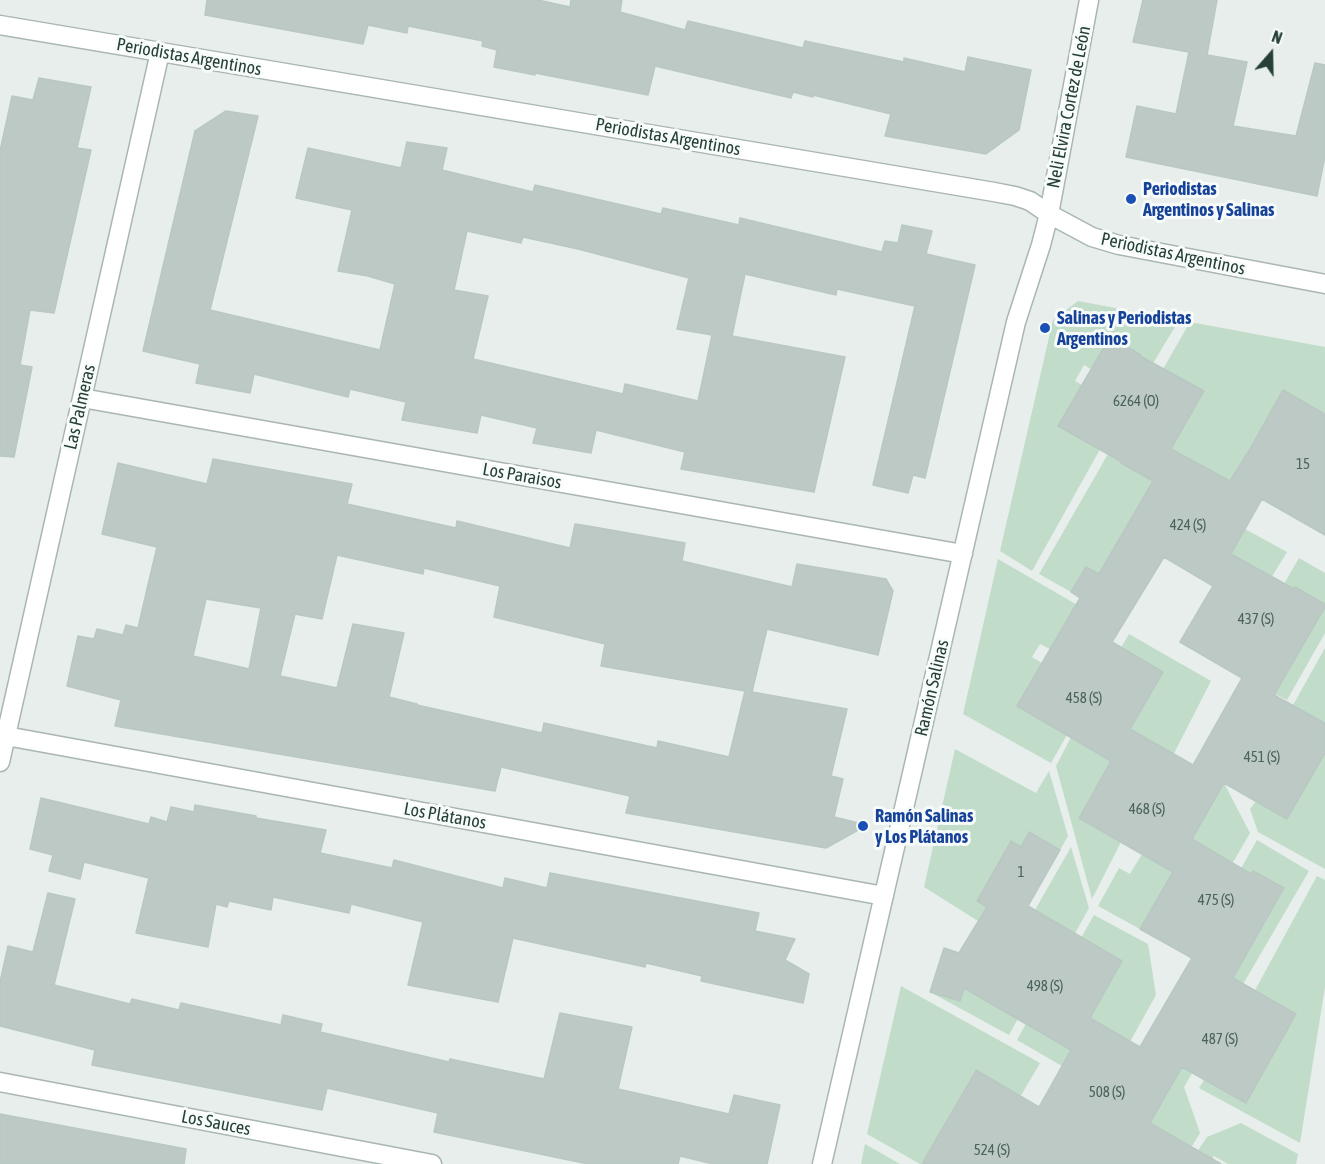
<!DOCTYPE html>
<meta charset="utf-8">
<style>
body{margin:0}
#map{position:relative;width:1325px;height:1164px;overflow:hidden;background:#e7eeeb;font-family:"Asap Condensed",sans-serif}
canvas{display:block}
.north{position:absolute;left:1241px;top:24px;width:60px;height:60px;-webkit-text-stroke:4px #f7fbf9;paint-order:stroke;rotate:20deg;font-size:16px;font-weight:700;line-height:24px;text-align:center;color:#264039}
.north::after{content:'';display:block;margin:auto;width:21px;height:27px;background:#264039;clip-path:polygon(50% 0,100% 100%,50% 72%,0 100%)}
</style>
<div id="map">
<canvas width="1325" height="1164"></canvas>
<div class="north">N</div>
</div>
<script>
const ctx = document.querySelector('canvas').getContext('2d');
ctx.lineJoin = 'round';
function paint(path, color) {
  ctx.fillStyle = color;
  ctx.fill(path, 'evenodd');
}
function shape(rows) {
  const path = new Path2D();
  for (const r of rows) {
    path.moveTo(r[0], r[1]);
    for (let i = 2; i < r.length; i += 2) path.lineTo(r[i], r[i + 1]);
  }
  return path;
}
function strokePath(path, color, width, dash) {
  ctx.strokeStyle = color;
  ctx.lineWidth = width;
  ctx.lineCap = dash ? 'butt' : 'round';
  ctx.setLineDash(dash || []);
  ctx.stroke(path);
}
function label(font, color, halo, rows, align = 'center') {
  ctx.font = font + ' "Asap Condensed",sans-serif';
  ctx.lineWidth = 6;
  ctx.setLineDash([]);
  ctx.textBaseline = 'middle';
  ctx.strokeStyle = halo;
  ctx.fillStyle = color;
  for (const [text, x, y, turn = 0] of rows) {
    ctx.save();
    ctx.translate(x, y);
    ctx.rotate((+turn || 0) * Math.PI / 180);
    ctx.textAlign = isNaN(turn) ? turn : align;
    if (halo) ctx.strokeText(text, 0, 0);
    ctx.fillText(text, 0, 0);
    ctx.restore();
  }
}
const green = shape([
 [1078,301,1179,320,1145,377,1133,369,1140,355,1110,337,1091,369,1084,365,1075,381,1082,385,1059,426,1108,435,1032,571,1000,551,1053,320],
 [1190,322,1325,347,1325,413,1316,428,1314,407,1283,390,1265,422,1261,453,1250,447,1230,481,1171,449,1155,383],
 [1108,454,1153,480,1120,537,1151,555,1139,597,1086,567,1071,592,1039,574],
 [1245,529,1287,552,1263,591,1254,586,1262,571,1231,554],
 [1299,558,1325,573,1325,604,1295,587,1286,602,1277,596],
 [998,559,1117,628,1050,649,1040,644,1032,657,1042,663,1075,721,1051,763,963,714],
 [1325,607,1325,633,1287,700,1275,694],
 [1129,634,1211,681,1166,769,1161,746,1130,729,1113,662],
 [1325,648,1325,723,1293,705],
 [1079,722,1111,761,1079,817,1121,842,1092,899,1056,766],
 [955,749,1036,793,1049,771,1068,836,1060,850,1030,832,1021,847,1011,841,977,901,987,907,978,921,924,887],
 [1325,753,1325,869,1258,832,1250,809,1256,801,1287,819],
 [1224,783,1250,833,1224,878,1192,839],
 [1257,840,1309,871,1235,998,1225,992,1284,889,1254,871,1245,885,1235,879],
 [1071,847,1089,908,1067,948,1059,924,1035,910],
 [1142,854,1173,872,1140,929,1098,906,1119,868,1130,874],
 [1317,876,1325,880,1325,987,1300,1143,1199,1088,1213,1065,1214,1085,1246,1102,1296,1014,1266,996,1247,1005],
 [1094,915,1148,944,1156,995,1122,1056,1089,1018,1073,952],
 [973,958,1026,1004,1009,1035,930,992,960,1001],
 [901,986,1040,1063,1016,1104,975,1070,925,1159,933,1164,920,1164,867,1134],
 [1034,1009,1040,1033,1071,1050,1062,1066,1017,1040],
 [1191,1052,1201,1058,1184,1087,1200,1133,1183,1161,1181,1141,1150,1123],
 [1241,1123,1298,1154,1296,1164,1228,1164,1214,1156,1209,1164,1191,1161,1207,1137],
 [865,1144,900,1164,861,1164]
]);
const building = shape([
 [207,0,538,0,570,7,571,0,622,0,620,12,685,30,688,21,803,48,805,41,904,62,904,58,965,72,968,57,1031,70,1019,130,986,154,885,136,891,114,813,95,813,97,793,92,791,98,655,66,648,95,535,73,535,75,494,67,497,50,482,46,483,41,408,26,407,33,368,25,363,44,205,15,207,0],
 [1143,0,1217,0,1207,55,1247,62,1233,126,1296,136,1315,63,1325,65,1325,156,1317,196,1126,157,1137,106,1176,114,1189,52,1133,42,1143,0],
 [39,78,91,87,77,148,91,150,54,313,30,310,20,365,32,367,14,457,0,456,0,151,12,96,33,100,39,78],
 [226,111,258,116,210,310,380,350,395,284,368,276,338,271,352,210,296,198,308,148,401,168,407,142,447,148,442,170,533,192,535,185,661,214,663,208,739,225,740,218,882,252,885,241,898,243,902,225,932,231,926,254,975,265,925,478,913,475,908,493,873,485,915,306,837,289,836,295,745,274,732,336,845,357,814,492,681,469,685,452,596,430,591,453,533,443,537,428,481,415,477,433,402,420,406,402,350,389,348,397,254,374,250,393,196,383,200,364,143,351,195,131,226,111],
 [467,231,521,243,523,237,578,249,689,278,677,329,712,335,698,401,625,384,623,394,473,359,488,296,454,290,467,231],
 [1110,337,1141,355,1140,356,1204,391,1171,449,1230,481,1251,447,1283,390,1325,414,1325,535,1262,499,1231,554,1294,589,1295,587,1325,604,1325,607,1274,695,1325,723,1325,753,1287,819,1224,783,1192,839,1251,874,1253,871,1284,888,1233,978,1296,1014,1246,1103,1182,1067,1150,1123,1221,1164,922,1164,976,1070,1039,1107,1071,1050,964,988,960,1001,930,992,944,948,959,953,987,907,977,901,1011,841,1021,847,1029,832,1060,850,1028,906,1122,961,1090,1018,1140,1047,1192,958,1140,929,1173,872,1079,818,1111,761,1017,706,1080,598,1071,592,1086,567,1099,574,1153,481,1121,463,1122,462,1058,426,1110,337],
 [1164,557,1213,586,1180,642,1242,678,1193,765,1130,729,1163,672,1112,642,1164,557],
 [213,459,352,484,347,504,456,528,457,521,570,548,575,524,588,526,685,543,682,561,792,587,797,564,886,579,893,591,878,655,767,629,752,692,847,709,831,776,843,779,834,817,867,825,826,848,626,813,630,796,501,767,495,791,115,726,121,700,67,686,78,636,94,639,97,629,123,635,126,625,138,628,147,589,157,547,102,534,118,463,207,484,213,459],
 [337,555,423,574,424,568,500,586,494,617,605,644,601,666,745,691,729,757,658,741,657,748,544,723,542,733,417,705,417,704,389,697,404,633,353,624,337,688,280,676,295,614,322,619,337,555],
 [206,599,261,608,249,669,193,656,206,599],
 [41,798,149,824,151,817,167,822,171,807,194,812,195,805,256,816,256,818,326,830,320,853,392,868,394,860,503,888,505,878,547,888,550,873,759,913,755,931,795,939,785,960,809,974,803,1003,701,981,702,976,646,963,645,967,513,938,498,1002,408,985,423,922,351,904,349,913,273,897,271,910,229,901,227,907,216,904,208,947,136,933,149,878,84,862,80,879,49,871,53,855,30,849,41,798],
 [48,893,75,899,54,985,130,1004,132,999,179,1010,181,1003,281,1025,283,1015,322,1024,320,1032,449,1062,450,1059,544,1079,560,1013,632,1027,618,1089,729,1114,734,1095,780,1105,767,1164,713,1164,680,1156,678,1164,588,1164,434,1132,438,1113,327,1088,322,1110,92,1065,95,1050,0,1026,0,982,8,946,33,952,48,893],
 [0,1114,186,1149,184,1164,0,1164,0,1114]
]);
const minor = shape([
 [0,25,994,192,1015,196,1030,201,1049,214,1092,237,1119,245,1325,284],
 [82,398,963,554],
 [6,736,884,896],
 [0,762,160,52],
 [0,1082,432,1164],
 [822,1164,1016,322,1041,245,1049,214,1089,0]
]);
const markers = [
 [1131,199,6,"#1a4fb4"],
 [1045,328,6,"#1a4fb4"],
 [863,826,6,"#1a4fb4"]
];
const numberNames = [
 ["6264 (O)",1136,401],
 ["15",1303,464],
 ["424 (S)",1188,525],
 ["437 (S)",1256,619],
 ["458 (S)",1084,698],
 ["451 (S)",1262,757],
 ["468 (S)",1147,809],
 ["1",1021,872],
 ["475 (S)",1216,900],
 ["498 (S)",1045,986],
 ["487 (S)",1220,1039],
 ["508 (S)",1107,1092],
 ["524 (S)",992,1150]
];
const streetNames = [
 ["Periodistas Argentinos",189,57,10],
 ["Neli Elvira Cortez de León",1069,107,-79],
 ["Periodistas Argentinos",668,137,10],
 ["Periodistas Argentinos",1173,254,12],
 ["Las Palmeras",80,407,-77],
 ["Los Paraisos",522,476,10],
 ["Ramón Salinas",932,688,-77],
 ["Los Plátanos",445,816,10],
 ["Los Sauces",216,1123,11]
];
const transitNames = [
 ["Periodistas",1143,189],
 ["Argentinos y Salinas",1143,210],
 ["Salinas y Periodistas",1057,318],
 ["Argentinos",1057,339],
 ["Ramón Salinas",875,816],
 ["y Los Plátanos",875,837]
];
paint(green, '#c1ddca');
paint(building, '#bcc9c4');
strokePath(building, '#b9c8c2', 1.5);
strokePath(minor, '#a9b6b2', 21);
strokePath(minor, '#fff', 18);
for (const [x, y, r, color] of markers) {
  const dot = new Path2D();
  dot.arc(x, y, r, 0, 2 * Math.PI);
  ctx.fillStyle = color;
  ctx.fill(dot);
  strokePath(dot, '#f7fbf9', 2);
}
label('15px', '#4c625c', null, numberNames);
label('18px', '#264039', '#f7fbf9', streetNames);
label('bold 18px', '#164399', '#f7fbf9', transitNames, 'left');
</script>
